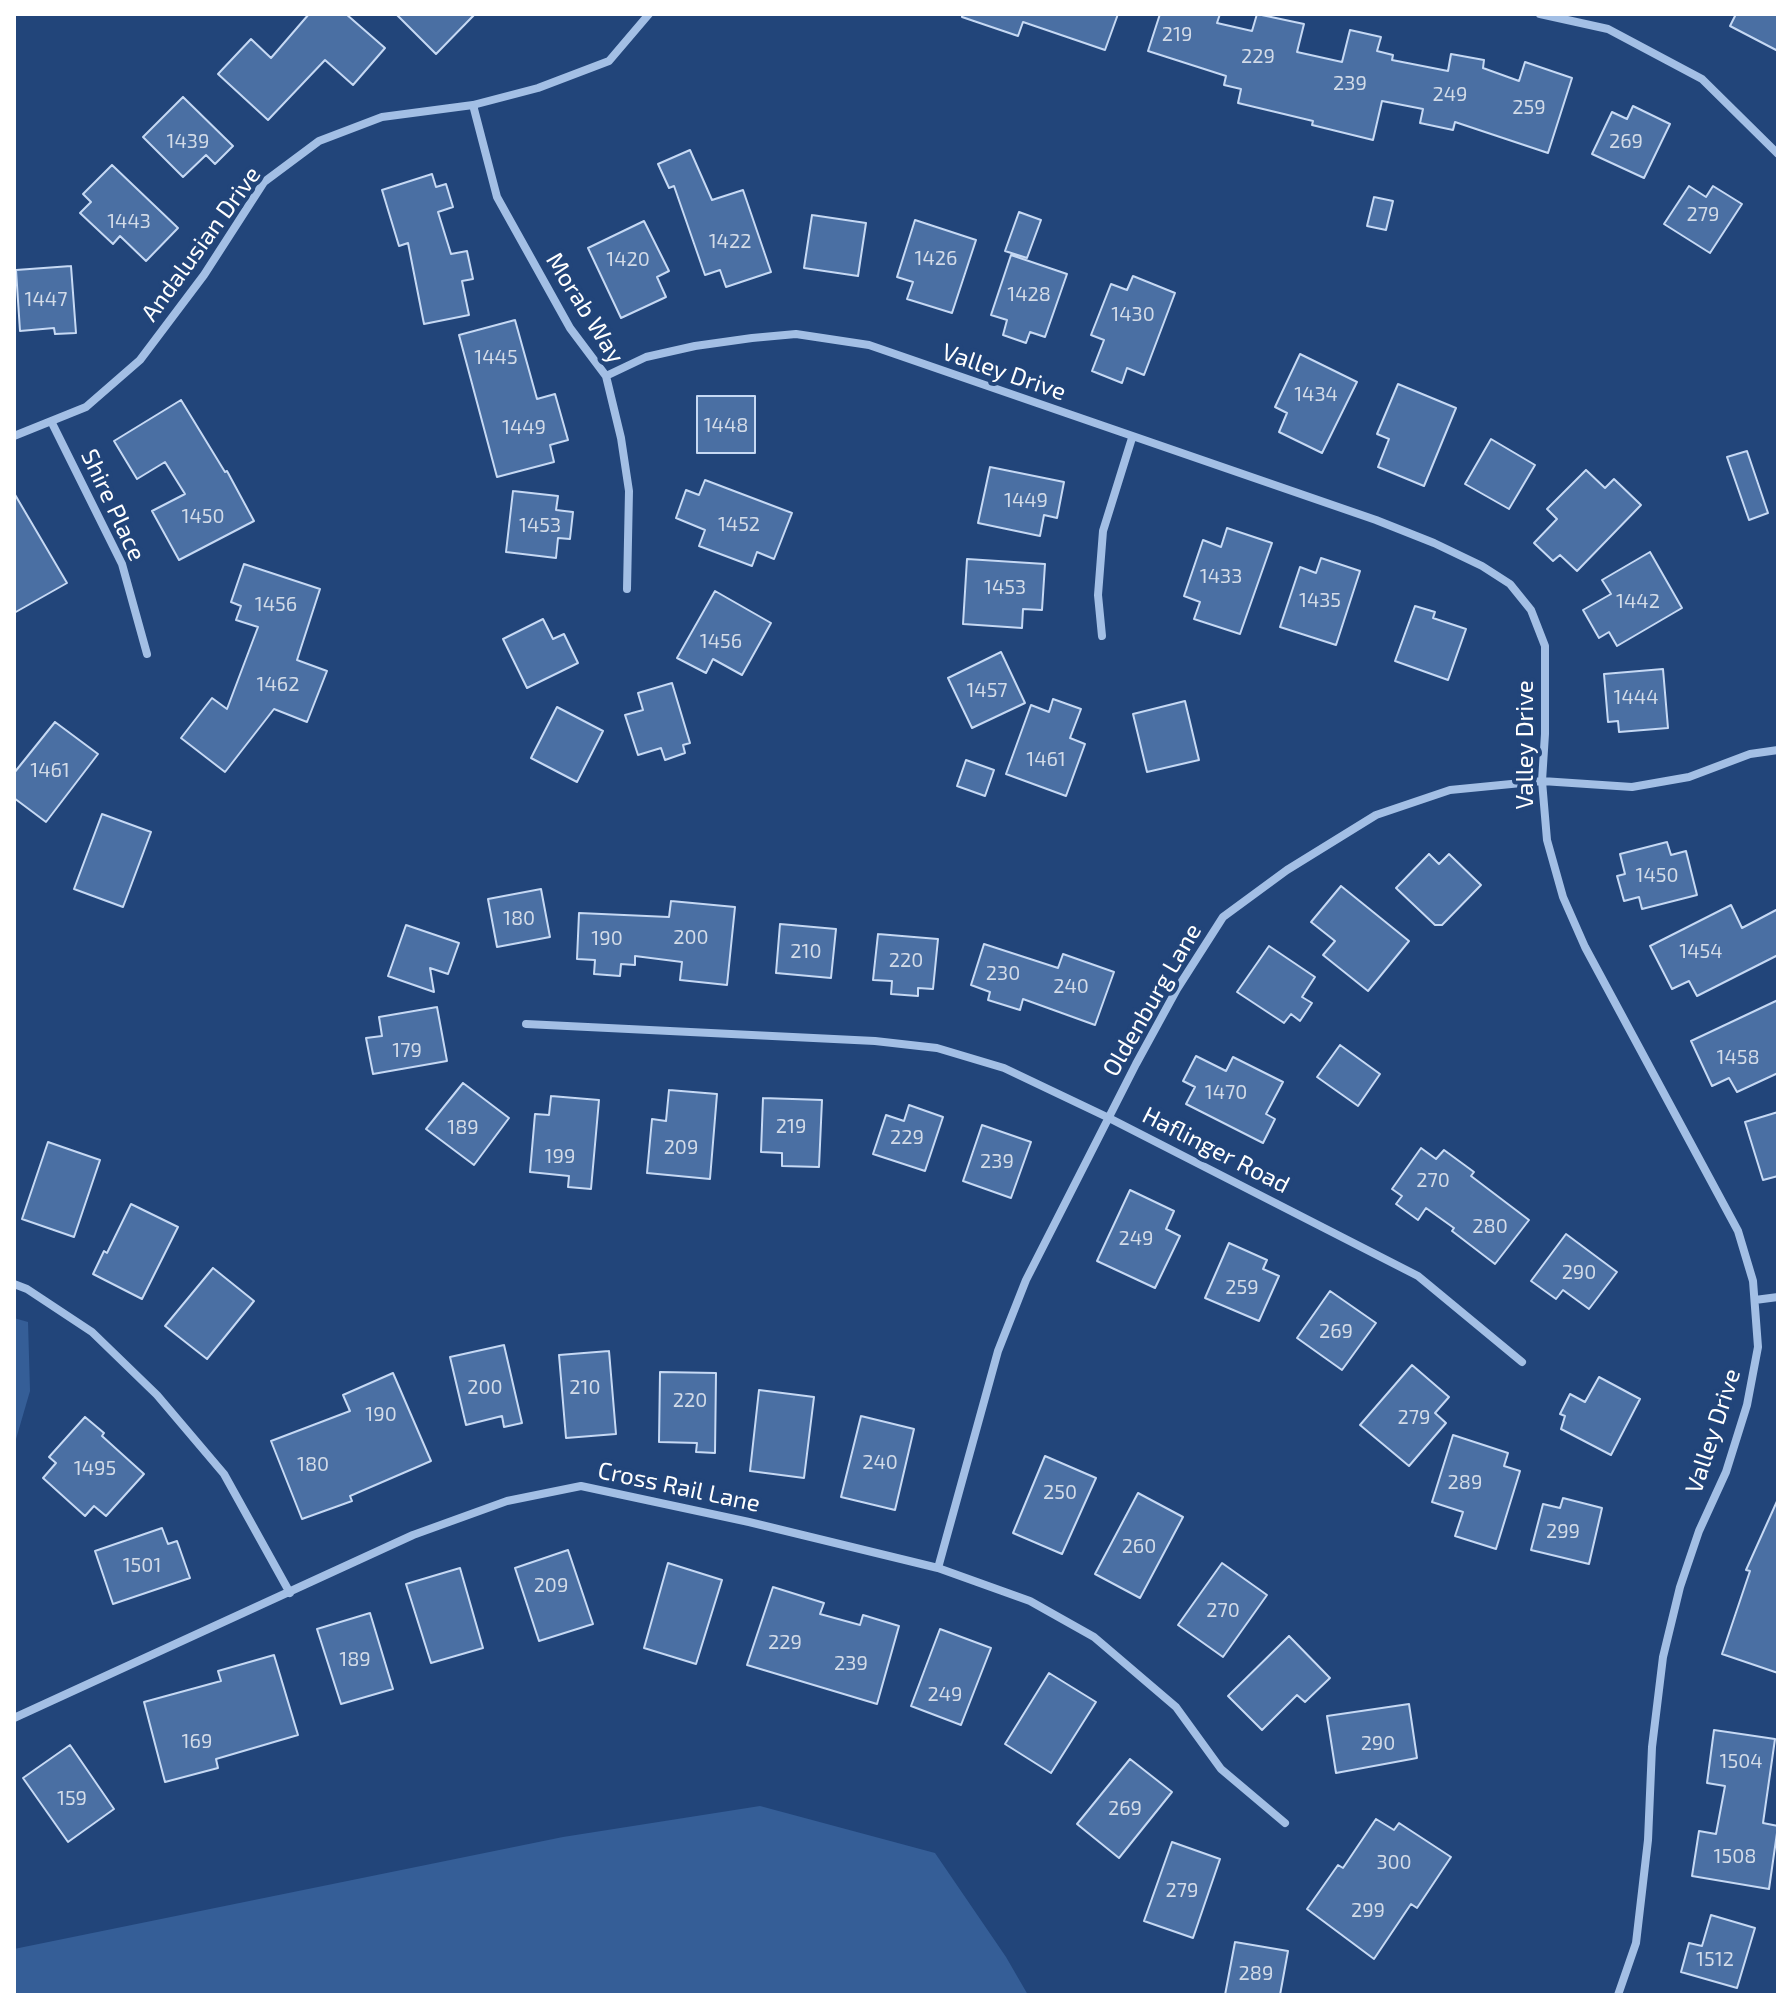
<!DOCTYPE html>
<style>
body{margin:0}
#map{position:relative;width:1792px;height:2009px;overflow:hidden;background:#22457a;font-family:"Exo 2",sans-serif}
canvas{display:block}
.frame{position:absolute;inset:0;border:16px solid #fff;pointer-events:none}
</style>
<div id="map">
<canvas width="1792" height="2009"></canvas>
<div class="frame"></div>
</div>
<script>
const ctx = document.querySelector('canvas').getContext('2d');
ctx.lineJoin = 'round';
function paint(path, color) {
  ctx.fillStyle = color;
  ctx.fill(path, 'evenodd');
}
function shape(rows) {
  const path = new Path2D();
  for (const r of rows) {
    path.moveTo(r[0], r[1]);
    for (let i = 2; i < r.length; i += 2) path.lineTo(r[i], r[i + 1]);
  }
  return path;
}
function strokePath(path, color, width, dash) {
  ctx.strokeStyle = color;
  ctx.lineWidth = width;
  ctx.lineCap = dash ? 'butt' : 'round';
  ctx.setLineDash(dash || []);
  ctx.stroke(path);
}
function label(font, color, halo, rows, align = 'center') {
  ctx.font = font + ' "Exo 2",sans-serif';
  ctx.lineWidth = 8;
  ctx.setLineDash([]);
  ctx.textBaseline = 'middle';
  ctx.strokeStyle = halo;
  ctx.fillStyle = color;
  for (const [text, x, y, turn = 0] of rows) {
    ctx.save();
    ctx.translate(x, y);
    ctx.rotate((+turn || 0) * Math.PI / 180);
    ctx.textAlign = isNaN(turn) ? turn : align;
    if (halo) ctx.strokeText(text, 0, 0);
    ctx.fillText(text, 0, 0);
    ctx.restore();
  }
}
const green = shape([
 [14,1318,28,1322,30,1391,14,1446],
 [760,1806,935,1853,1006,1957,1028,1995,14,1995,14,1949,563,1837]
]);
const building = shape([
 [309,14,346,14,385,48,353,85,325,60,268,120,218,74,251,39,271,58,309,14],
 [396,14,475,14,436,54,396,14],
 [962,14,1118,14,1105,50,1023,22,1018,36,962,17,962,14],
 [1160,14,1220,14,1217,23,1252,31,1257,14,1304,24,1297,52,1342,62,1350,30,1381,37,1377,51,1393,55,1392,60,1448,71,1451,54,1484,60,1483,68,1519,81,1525,62,1572,78,1548,153,1455,122,1453,130,1420,123,1423,109,1382,101,1373,140,1312,125,1313,121,1238,103,1241,89,1224,85,1226,76,1148,51,1160,14],
 [1736,14,1778,14,1778,51,1730,26,1736,14],
 [183,97,233,146,215,164,206,155,183,177,143,137,183,97],
 [1633,106,1670,124,1644,178,1592,154,1612,112,1627,119,1633,106],
 [690,150,712,200,743,190,771,272,726,287,720,270,705,275,674,186,669,188,658,164,690,150],
 [112,165,178,228,146,261,120,236,113,244,80,213,91,202,83,194,112,165],
 [432,174,436,187,446,184,453,207,438,212,451,254,467,251,473,279,462,281,469,315,424,324,408,243,399,246,382,190,432,174],
 [1689,186,1706,197,1713,186,1742,204,1710,253,1664,224,1689,186],
 [1374,197,1393,201,1386,230,1367,226,1374,197],
 [1019,212,1041,220,1027,258,1005,251,1019,212],
 [812,215,866,223,858,276,804,268,812,215],
 [915,220,976,240,952,313,907,299,913,282,897,277,915,220],
 [644,221,669,271,657,277,666,297,621,318,588,248,644,221],
 [1011,255,1067,274,1045,337,1030,332,1026,343,1003,335,1007,320,991,315,1011,255],
 [71,266,76,333,55,334,54,328,20,331,16,270,71,266],
 [1133,276,1175,293,1144,375,1127,368,1122,383,1092,371,1104,340,1091,335,1111,284,1127,290,1133,276],
 [515,320,537,399,555,394,568,440,550,445,554,462,497,477,459,335,515,320],
 [1300,354,1357,382,1322,453,1279,432,1287,413,1275,407,1300,354],
 [1398,384,1456,408,1424,486,1378,467,1389,439,1377,434,1398,384],
 [697,396,755,396,755,453,697,453,697,396],
 [181,400,225,472,227,471,254,521,179,560,152,511,185,494,165,462,137,479,114,441,181,400],
 [1491,439,1535,465,1509,509,1465,484,1491,439],
 [1747,451,1768,513,1749,520,1727,457,1747,451],
 [990,467,1064,482,1057,518,1044,515,1040,536,978,523,990,467],
 [1586,470,1605,488,1614,479,1641,505,1577,571,1560,555,1553,561,1534,543,1557,519,1547,509,1586,470],
 [705,480,792,513,774,559,757,552,752,566,699,546,705,530,676,518,686,490,699,495,705,480],
 [513,491,558,496,556,510,573,512,570,539,558,538,556,558,506,552,513,491],
 [14,493,67,583,14,613,14,493],
 [1227,528,1272,543,1240,634,1194,619,1200,602,1184,596,1203,540,1221,547,1227,528],
 [1650,552,1682,608,1617,646,1609,632,1599,638,1583,610,1611,594,1602,580,1650,552],
 [1321,558,1360,571,1336,645,1280,627,1300,567,1316,573,1321,558],
 [967,559,1045,564,1042,610,1023,609,1022,628,963,624,967,559],
 [244,564,320,589,297,660,327,671,307,722,274,709,225,772,181,738,212,698,227,709,258,627,236,620,241,606,231,602,244,564],
 [715,591,771,623,742,675,713,659,706,673,677,658,715,591],
 [1415,606,1435,612,1433,618,1466,629,1448,680,1395,661,1415,606],
 [543,619,553,639,564,634,578,663,527,688,503,639,543,619],
 [1001,652,1025,703,972,728,948,678,1001,652],
 [1663,669,1668,728,1619,732,1618,721,1608,722,1604,674,1663,669],
 [672,683,690,743,683,745,685,753,665,760,661,748,638,755,625,715,643,710,638,693,672,683],
 [1053,699,1081,709,1070,738,1085,744,1066,796,1006,774,1031,705,1049,712,1053,699],
 [1185,701,1199,760,1147,772,1133,714,1185,701],
 [557,707,603,731,577,782,531,758,557,707],
 [55,722,98,754,46,822,14,798,14,773,55,722],
 [966,760,994,770,985,796,957,786,966,760],
 [102,814,151,832,123,907,74,889,102,814],
 [1667,842,1671,855,1686,851,1697,895,1642,909,1639,897,1624,901,1617,876,1625,874,1620,854,1667,842],
 [1429,854,1439,864,1449,854,1481,885,1442,925,1435,925,1396,888,1429,854],
 [1341,886,1409,941,1368,991,1323,955,1335,941,1311,922,1341,886],
 [541,889,550,937,497,947,488,899,541,889],
 [671,901,735,907,727,985,680,980,682,962,635,956,635,965,621,964,620,976,594,974,595,960,577,959,579,913,669,917,671,901],
 [1731,905,1742,928,1778,909,1778,955,1697,996,1689,981,1672,989,1650,946,1731,905],
 [780,924,836,929,831,978,776,973,780,924],
 [406,925,459,943,448,974,430,968,434,992,388,976,406,925],
 [878,934,938,939,933,989,918,988,918,996,891,994,892,981,873,980,878,934],
 [984,944,1058,968,1063,954,1114,972,1095,1025,1023,999,1020,1010,988,1000,990,992,971,985,984,944],
 [1269,946,1315,977,1302,997,1312,1003,1300,1021,1291,1014,1284,1023,1237,992,1269,946],
 [1778,1000,1778,1073,1737,1092,1729,1078,1712,1086,1691,1041,1778,1000],
 [437,1007,447,1061,373,1074,366,1038,382,1036,379,1017,437,1007],
 [1340,1045,1380,1074,1358,1106,1317,1077,1340,1045],
 [1196,1056,1226,1071,1233,1057,1283,1082,1266,1114,1275,1119,1263,1143,1186,1104,1195,1087,1183,1081,1196,1056],
 [463,1083,509,1118,474,1165,426,1129,463,1083],
 [669,1090,717,1094,710,1179,647,1173,652,1119,666,1121,669,1090],
 [551,1096,599,1100,591,1189,568,1187,569,1176,530,1172,535,1114,549,1115,551,1096],
 [763,1098,822,1100,819,1167,782,1166,782,1153,761,1152,763,1098],
 [909,1105,943,1117,925,1171,873,1154,886,1115,904,1121,909,1105],
 [1778,1112,1778,1176,1763,1180,1745,1122,1778,1112],
 [982,1125,1031,1142,1011,1198,963,1181,982,1125],
 [48,1142,100,1160,74,1237,22,1219,48,1142],
 [1421,1148,1436,1159,1444,1150,1474,1172,1471,1176,1529,1220,1495,1264,1452,1231,1454,1228,1426,1208,1418,1220,1396,1204,1402,1196,1392,1189,1421,1148],
 [1130,1190,1174,1211,1166,1229,1180,1236,1155,1288,1097,1261,1130,1190],
 [131,1204,178,1227,142,1299,93,1274,104,1251,107,1253,131,1204],
 [1566,1234,1617,1272,1589,1309,1563,1290,1556,1299,1531,1281,1566,1234],
 [1229,1243,1267,1260,1263,1269,1279,1276,1259,1321,1205,1298,1229,1243],
 [213,1268,254,1301,207,1359,165,1326,213,1268],
 [1330,1291,1376,1323,1342,1370,1297,1338,1330,1291],
 [504,1345,522,1423,504,1427,502,1416,466,1425,450,1357,504,1345],
 [609,1351,616,1434,566,1438,559,1355,609,1351],
 [1412,1365,1449,1397,1435,1413,1446,1423,1409,1466,1360,1425,1412,1365],
 [660,1372,716,1373,715,1453,696,1452,697,1443,659,1442,660,1372],
 [393,1373,431,1461,350,1496,352,1501,302,1519,271,1441,350,1411,343,1395,393,1373],
 [1599,1377,1640,1399,1611,1455,1561,1429,1565,1416,1560,1414,1570,1394,1585,1402,1599,1377],
 [759,1390,814,1397,804,1478,750,1471,759,1390],
 [861,1416,914,1429,895,1510,841,1497,861,1416],
 [85,1417,104,1433,102,1436,144,1474,106,1516,94,1506,85,1516,43,1478,56,1463,49,1457,85,1417],
 [1453,1435,1508,1453,1504,1466,1520,1471,1496,1549,1455,1536,1463,1512,1432,1502,1453,1435],
 [1045,1456,1096,1478,1062,1554,1013,1533,1045,1456],
 [1138,1493,1183,1517,1140,1598,1095,1574,1138,1493],
 [1563,1498,1602,1508,1589,1564,1531,1550,1543,1504,1560,1508,1563,1498],
 [1778,1499,1778,1673,1722,1654,1750,1571,1746,1570,1778,1499],
 [162,1528,168,1544,177,1541,190,1578,113,1604,95,1551,162,1528],
 [568,1550,593,1624,539,1641,515,1568,568,1550],
 [668,1563,722,1580,696,1664,644,1648,668,1563],
 [1222,1563,1267,1595,1223,1657,1178,1625,1222,1563],
 [460,1568,483,1648,431,1663,406,1584,460,1568],
 [773,1587,824,1603,820,1614,860,1625,863,1615,899,1626,877,1704,747,1665,773,1587],
 [370,1613,393,1689,341,1704,317,1629,370,1613],
 [940,1629,991,1648,961,1725,911,1706,940,1629],
 [1289,1636,1330,1678,1305,1702,1297,1695,1262,1730,1228,1696,1289,1636],
 [274,1655,298,1735,216,1759,218,1768,165,1782,144,1702,221,1681,218,1671,274,1655],
 [1049,1673,1096,1702,1051,1773,1005,1744,1049,1673],
 [1409,1704,1417,1758,1336,1773,1327,1716,1409,1704],
 [1714,1730,1775,1739,1763,1823,1778,1826,1769,1889,1692,1876,1699,1831,1716,1834,1725,1786,1707,1783,1714,1730],
 [70,1745,114,1809,68,1842,23,1778,70,1745],
 [1130,1759,1172,1792,1119,1858,1077,1824,1130,1759],
 [1376,1819,1394,1830,1399,1823,1451,1857,1417,1908,1411,1904,1374,1959,1307,1909,1338,1865,1343,1868,1376,1819],
 [1172,1842,1220,1859,1193,1938,1144,1921,1172,1842],
 [1711,1915,1755,1928,1737,1988,1681,1972,1689,1943,1702,1946,1711,1915],
 [1235,1942,1288,1951,1280,1995,1225,1995,1235,1942]
]);
const minor = shape([
 [1540,14,1608,29,1702,79,1778,154],
 [473,105,497,197,570,328,606,376,621,438,629,491,627,589],
 [606,376,646,357,695,346,752,338,796,334,869,345,1376,520,1434,543,1482,566,1510,584,1531,610,1545,646,1545,734,1542,781,1547,840,1563,897,1585,947,1738,1231,1753,1281,1758,1347,1747,1405,1726,1472,1699,1531,1680,1587,1663,1657,1652,1747,1648,1840,1636,1943,1618,1995],
 [51,421,122,564,147,654],
 [14,436,86,407,140,360,204,275,264,182,319,141,382,117,473,105,538,88,609,61,649,14],
 [1102,636,1098,595,1103,531,1132,438],
 [526,1024,875,1041,937,1048,1004,1068,1109,1118,1418,1276,1522,1362],
 [14,1284,27,1289,92,1332,157,1395,224,1474,290,1593],
 [1755,1300,1778,1297],
 [938,1568,998,1351,1026,1280,1136,1064,1177,989,1223,917,1287,870,1376,815,1450,790,1542,781,1632,787,1689,777,1750,754,1778,750],
 [14,1718,413,1535,507,1501,581,1486,749,1522,938,1568,1030,1601,1094,1637,1176,1707,1221,1769,1285,1823]
]);
const numberNames = [
 ["219",1177,34],
 ["229",1258,56],
 ["239",1350,83],
 ["249",1450,94],
 ["259",1529,107],
 ["1439",188,141],
 ["269",1626,141],
 ["279",1703,214],
 ["1443",129,221],
 ["1422",730,241],
 ["1426",936,258],
 ["1420",628,259],
 ["1428",1029,294],
 ["1447",46,299],
 ["1430",1133,314],
 ["1445",496,357],
 ["1434",1316,394],
 ["1448",726,425],
 ["1449",524,427],
 ["1449",1026,500],
 ["1450",203,516],
 ["1452",739,524],
 ["1453",540,525],
 ["1433",1221,576],
 ["1453",1005,587],
 ["1435",1320,600],
 ["1442",1638,601],
 ["1456",276,604],
 ["1456",721,641],
 ["1462",278,684],
 ["1457",987,690],
 ["1444",1636,697],
 ["1461",1046,759],
 ["1461",50,770],
 ["1450",1657,875],
 ["180",519,918],
 ["200",691,937],
 ["190",607,938],
 ["210",806,951],
 ["1454",1701,951],
 ["220",906,960],
 ["230",1003,973],
 ["240",1071,986],
 ["179",407,1050],
 ["1458",1738,1057],
 ["1470",1226,1092],
 ["219",791,1126],
 ["189",463,1127],
 ["229",907,1137],
 ["209",681,1147],
 ["199",560,1156],
 ["239",997,1161],
 ["270",1433,1180],
 ["280",1490,1226],
 ["249",1136,1238],
 ["290",1579,1272],
 ["259",1242,1287],
 ["269",1336,1331],
 ["200",485,1387],
 ["210",585,1387],
 ["220",690,1400],
 ["190",381,1414],
 ["279",1414,1417],
 ["240",880,1462],
 ["180",313,1464],
 ["1495",95,1468],
 ["289",1465,1482],
 ["250",1060,1492],
 ["299",1563,1531],
 ["260",1139,1546],
 ["1501",142,1565],
 ["209",551,1585],
 ["270",1223,1610],
 ["229",785,1642],
 ["189",355,1659],
 ["239",851,1663],
 ["249",945,1694],
 ["169",197,1741],
 ["290",1378,1743],
 ["1504",1741,1761],
 ["159",72,1798],
 ["269",1125,1808],
 ["1508",1735,1856],
 ["300",1394,1862],
 ["279",1182,1890],
 ["299",1368,1910],
 ["1512",1715,1959],
 ["289",1256,1973]
];
const streetNames = [
 ["Andalusian Drive",201,244,-54],
 ["Morab Way",585,308,58],
 ["Valley Drive",1004,372,19],
 ["Shire Place",113,505,65],
 ["Valley Drive",1525,745,-90],
 ["Oldenburg Lane",1152,1000,-60],
 ["Haflinger Road",1216,1150,27],
 ["Valley Drive",1713,1431,-72],
 ["Cross Rail Lane",679,1487,12]
];
paint(green, '#355e97');
paint(building, '#4a6fa3');
strokePath(building, '#c6d9f4', 2);
strokePath(minor, '#a3bfe5', 8);
label('20px', '#d2dbe8', null, numberNames);
label('24px', '#fff', '#22457a', streetNames);
</script>
